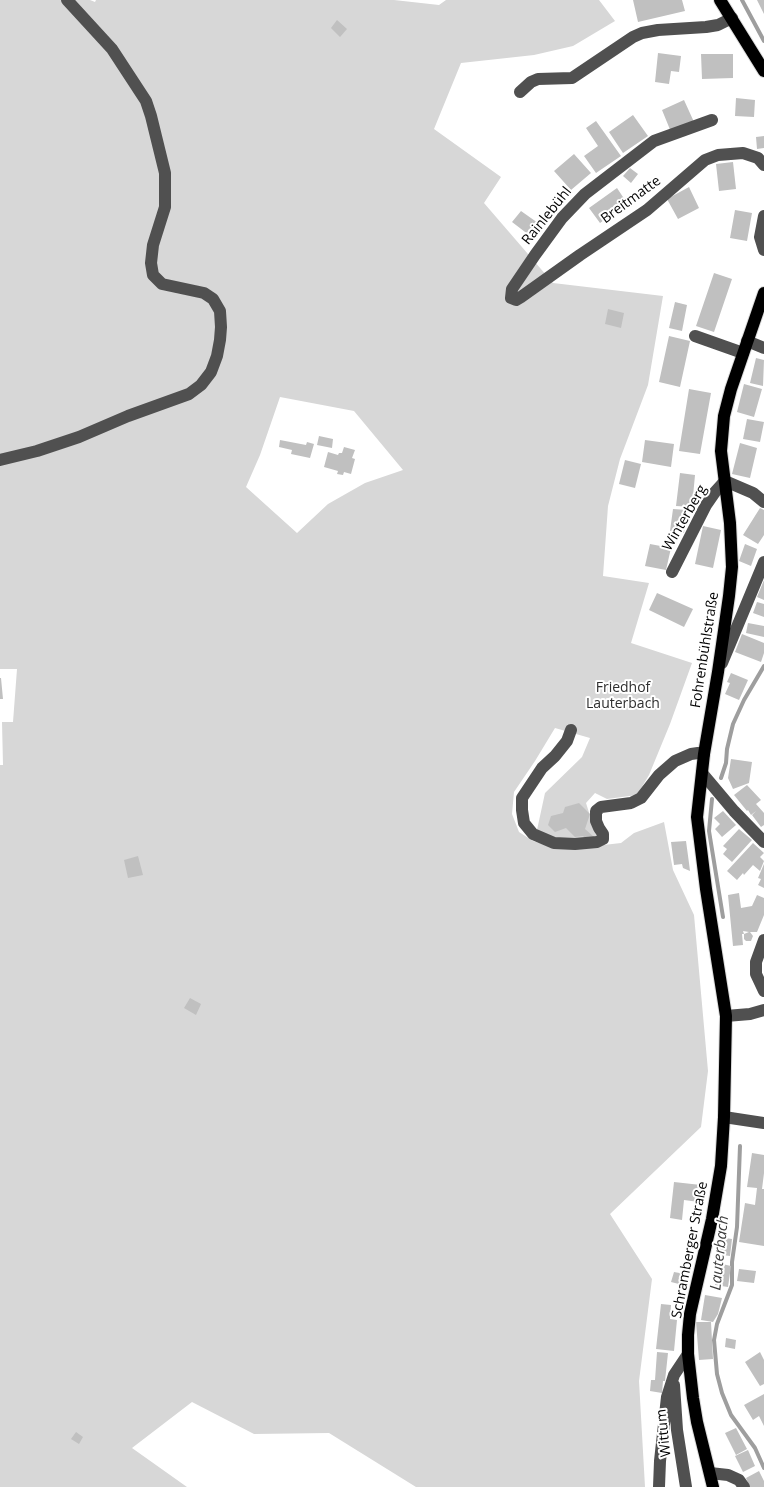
<!DOCTYPE html>
<meta charset="utf-8">
<style>
body{margin:0}
canvas{display:block;background:#fff}
</style>
<canvas width="764" height="1487"></canvas>
<script>
const ctx = document.querySelector('canvas').getContext('2d');
ctx.lineJoin = 'round';
function paint(path, color) {
  ctx.fillStyle = color;
  ctx.fill(path, 'evenodd');
}
function shape(rows) {
  const path = new Path2D();
  for (const r of rows) {
    path.moveTo(r[0], r[1]);
    for (let i = 2; i < r.length; i += 2) path.lineTo(r[i], r[i + 1]);
  }
  return path;
}
function strokePath(path, color, width, dash) {
  ctx.strokeStyle = color;
  ctx.lineWidth = width;
  ctx.lineCap = dash ? 'butt' : 'round';
  ctx.setLineDash(dash || []);
  ctx.stroke(path);
}
function label(font, color, halo, rows, align = 'center') {
  ctx.font = font + ' "Open Sans",sans-serif';
  ctx.lineWidth = 4;
  ctx.setLineDash([]);
  ctx.textBaseline = 'middle';
  ctx.strokeStyle = halo;
  ctx.fillStyle = color;
  for (const [text, x, y, turn = 0] of rows) {
    ctx.save();
    ctx.translate(x, y);
    ctx.rotate((+turn || 0) * Math.PI / 180);
    ctx.textAlign = isNaN(turn) ? turn : align;
    if (halo) ctx.strokeText(text, 0, 0);
    ctx.fillText(text, 0, 0);
    ctx.restore();
  }
}
const green = shape([
 [0,0,90,0,95,2,96,0,394,0,439,5,446,0,599,0,615,21,573,46,534,55,461,63,434,129,501,177,484,203,553,283,663,296,648,385,620,459,608,506,603,576,649,583,631,643,692,663,670,724,649,775,637,795,607,799,595,793,586,803,597,838,559,840,537,830,545,793,582,757,590,738,555,728,535,761,514,792,512,814,519,832,533,841,555,848,586,847,621,843,634,833,664,822,673,870,694,915,708,1071,701,1127,610,1214,652,1279,639,1381,645,1487,416,1487,329,1433,254,1434,192,1402,132,1448,187,1487,0,1487,0,765,3,765,2,722,13,722,17,669,0,669],
 [280,397,354,411,403,470,365,483,328,504,297,533,246,487,260,455]
]);
const stream = shape([
 [742,0,764,41],
 [721,778,726,763,727,749,733,724,744,700,764,666],
 [712,799,709,831,723,917],
 [740,1146,737,1227,732,1262,732,1285,717,1324,714,1340,717,1374,722,1393,731,1415,755,1448,764,1468]
]);
const building = shape([
 [633,0,682,0,685,11,638,22],
 [757,0,764,0,764,14],
 [337,20,347,29,340,37,331,28],
 [658,53,681,56,679,72,671,71,669,84,655,82],
 [701,54,733,54,733,78,702,79],
 [736,98,755,100,754,117,735,116],
 [684,100,694,122,671,132,662,110],
 [633,115,648,136,623,153,609,132],
 [596,121,621,156,596,173,584,156,598,146,586,128],
 [764,136,764,148,757,149,756,137],
 [574,154,591,173,571,190,554,171],
 [733,162,736,189,719,191,716,164],
 [630,168,638,174,631,183,623,176],
 [689,187,699,208,678,219,667,199],
 [617,188,627,203,600,223,589,208],
 [735,210,752,213,747,241,730,238],
 [521,211,538,223,529,235,512,222],
 [714,273,732,279,714,332,696,326],
 [675,302,687,305,682,331,669,328],
 [608,309,624,313,621,328,605,324],
 [669,336,690,341,680,387,659,382],
 [756,358,764,360,763,386,750,383],
 [744,384,762,389,754,417,737,412],
 [689,389,711,393,700,454,679,451],
 [747,419,764,422,760,442,743,439],
 [319,436,333,439,332,448,317,445],
 [280,440,306,445,307,442,314,444,310,458,291,454,292,450,279,447],
 [645,440,674,444,671,467,642,462],
 [740,443,757,448,750,478,732,474],
 [344,447,355,450,352,458,355,459,351,474,344,472,343,475,337,474,338,471,324,467,328,452,338,455,339,453,342,453],
 [625,460,641,464,635,488,619,484],
 [680,473,695,475,692,507,676,506],
 [760,508,764,510,764,535,758,544,743,535],
 [673,509,687,510,684,533,670,531],
 [703,526,721,530,713,568,695,564],
 [650,544,671,548,666,570,645,566],
 [745,544,757,549,751,566,739,561],
 [764,580,764,600,757,597],
 [657,593,693,609,684,627,649,610],
 [757,602,764,604,764,617,753,613],
 [748,623,764,626,764,637,746,633],
 [742,634,764,643,764,653,761,662,735,652],
 [731,673,748,680,739,700,725,694,730,683,727,682],
 [0,678,1,678,3,699,0,699],
 [731,759,752,762,749,783,733,789,728,778],
 [747,785,761,800,756,804,764,813,764,825,761,827,752,815,756,811,751,815,748,810,747,811,734,795],
 [579,803,590,814,585,829,594,837,586,839,583,836,575,837,566,828,555,832,548,825,551,816,563,813,565,807],
 [723,811,736,825,722,837,715,829,720,824,714,818],
 [739,829,752,840,732,862,723,854,727,849,723,846],
 [686,841,689,863,690,871,683,868,682,864,674,865,671,842],
 [753,843,764,853,760,857,764,861,760,871,753,865,744,875,743,873,737,880,727,871],
 [138,856,143,875,128,878,124,860],
 [764,864,764,888,758,885,761,879,758,878],
 [739,893,741,908,752,906,757,895,764,898,764,915,757,932,750,932,753,936,751,941,746,941,744,939,744,934,749,932,743,931,744,934,742,934,743,945,733,946,728,895],
 [190,998,201,1004,196,1015,184,1008],
 [752,1153,764,1155,764,1173,762,1189,764,1189,764,1246,739,1242,745,1203,755,1205,757,1188,747,1187],
 [674,1182,701,1185,699,1202,684,1200,682,1220,670,1218],
 [718,1237,732,1239,730,1256,716,1254],
 [718,1263,731,1266,728,1287,715,1285],
 [739,1269,756,1271,754,1283,737,1281],
 [674,1272,685,1274,683,1285,671,1282],
 [705,1295,722,1298,718,1314,713,1322,701,1320],
 [661,1304,671,1305,670,1319,677,1320,674,1351,656,1349],
 [696,1322,711,1322,713,1359,699,1360],
 [726,1338,736,1340,735,1349,725,1347],
 [657,1352,668,1353,665,1381,663,1381,662,1393,650,1391,651,1380,655,1380],
 [760,1352,764,1360,764,1384,760,1386,745,1362],
 [764,1394,764,1426,759,1416,753,1420,744,1405],
 [736,1428,747,1449,736,1455,725,1433],
 [76,1432,83,1437,79,1444,71,1439],
 [748,1450,755,1466,743,1472,735,1456],
 [759,1471,764,1481,764,1487,750,1487,746,1478]
]);
const minor = shape([
 [520,92,531,82,538,79,572,78,633,37,642,33,658,30,706,27,718,25,732,18],
 [712,120,654,141,585,194,562,218,535,255,512,289,511,298,516,300,521,297,580,255,647,210,705,160,718,155,743,153,758,158,764,165],
 [764,216,760,237,764,250],
 [695,336,743,353],
 [747,341,764,348],
 [0,460,37,451,79,437,128,416,189,394,201,385,211,372,217,356,220,340,221,327,220,311,213,299,204,293,162,284,153,275,151,263,153,245,165,207,165,173,151,116,146,101,112,49,67,0],
 [672,572,706,505,715,492,725,481,753,493,764,502],
 [722,663,764,562],
 [571,730,567,741,555,756,542,768,522,798,522,810,524,823,533,834,554,843,575,844,597,842,603,839,603,834,599,828,596,821,596,811,601,807,631,803,641,798,659,775,675,761,691,754,698,753,704,754],
 [702,773,734,811,764,842],
 [764,940,756,962,756,974,764,991],
 [726,1016,750,1014,764,1010],
 [724,1117,764,1123],
 [674,1385,677,1430,686,1487],
 [710,1473,728,1475,739,1480,744,1487],
 [659,1487,660,1461,667,1397,674,1375,688,1354]
]);
const major = shape([
 [720,0,764,71],
 [713,1487,697,1422,693,1398,688,1354,688,1335,690,1314,712,1219,721,1166,724,1117,726,1016,706,889,697,817,704,754,718,672,729,596,732,567,730,523,721,451,724,416,731,389,764,293]
]);
const streetNames = [
 ["Breitmatte",631,200,-36],
 ["Rainlebühl",547,216,-51],
 ["Winterberg",685,518,-60],
 ["Fohrenbühlstraße",705,650,-81],
 ["Schramberger Straße",690,1250,-79],
 ["Wittum",664,1433,-96]
];
const parkNames = [
 ["Friedhof",623,688],
 ["Lauterbach",623,704]
];
const waterNames = [
 ["Lauterbach",720,1253,-84]
];
paint(green, '#d7d7d7');
strokePath(stream, '#9e9e9e', 4);
paint(building, '#c0c0c0');
strokePath(major, '#dbdbdb', 14);
strokePath(minor, '#505050', 12);
strokePath(major, '#000', 12);
label('14px', '#000', '#fff', streetNames);
label('14px', '#2e2e2e', '#fff', parkNames);
label('italic 15px', '#3f3f3f', '#fff', waterNames);
</script>
